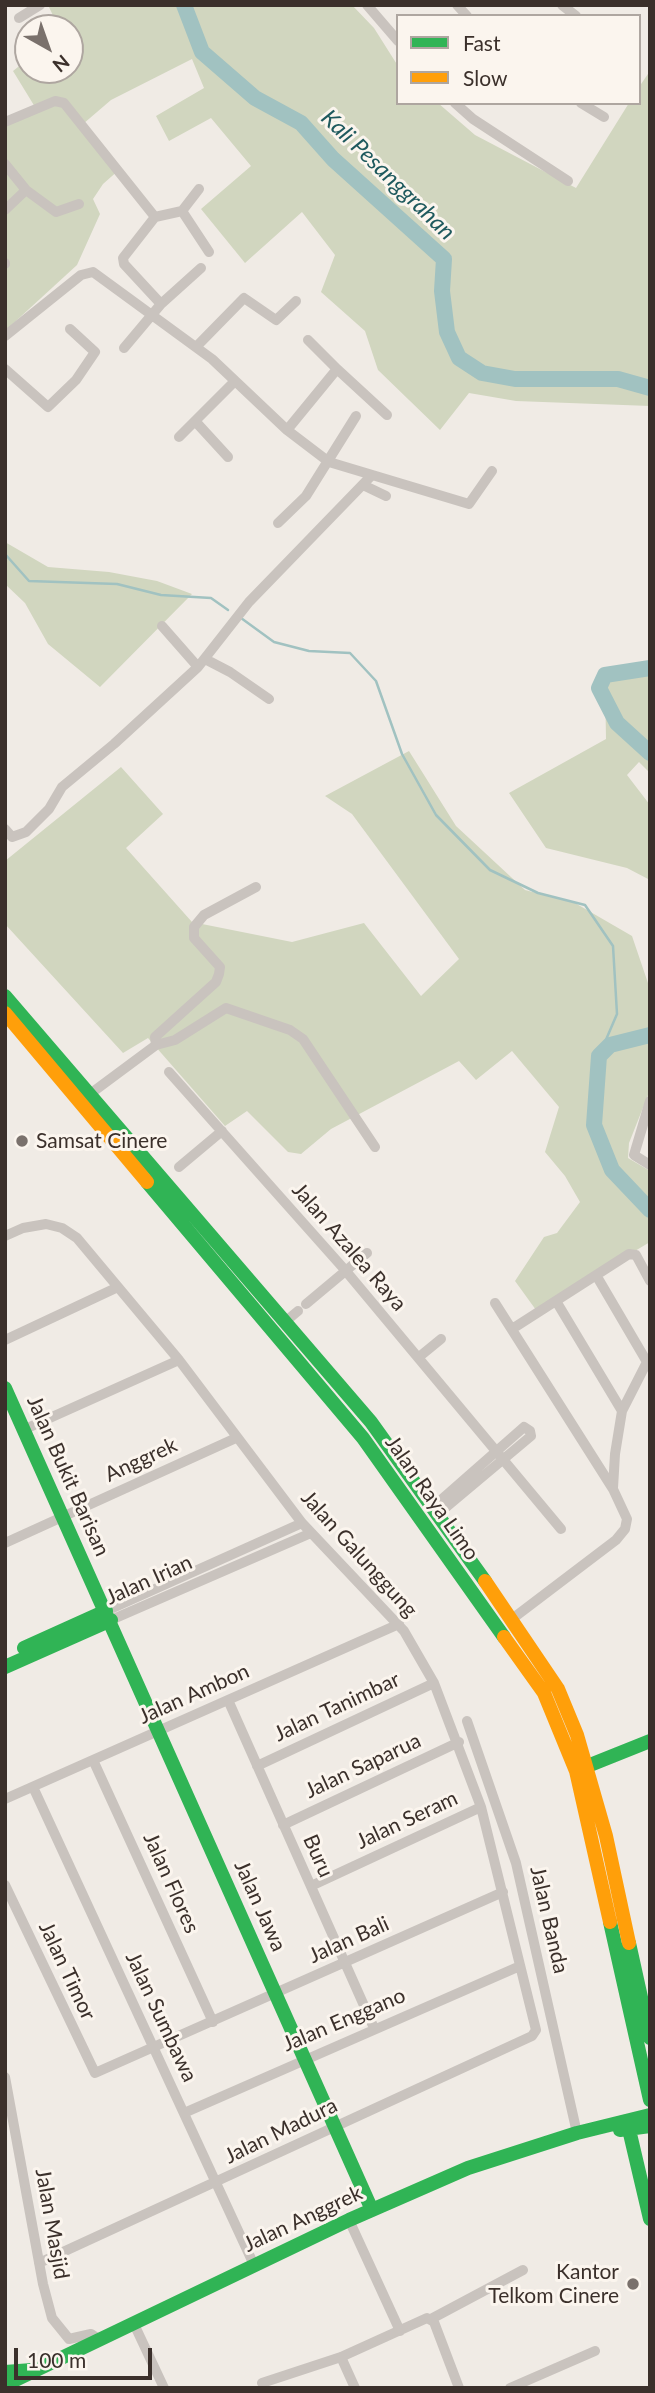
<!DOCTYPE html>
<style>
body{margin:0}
#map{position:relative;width:655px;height:2393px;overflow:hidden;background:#f0ebe5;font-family:Lato,sans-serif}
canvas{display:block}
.frame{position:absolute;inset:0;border:7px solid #3b302b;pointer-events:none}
.legend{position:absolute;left:396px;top:14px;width:245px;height:91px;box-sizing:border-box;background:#fbf5ee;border:2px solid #aea6a0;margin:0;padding:9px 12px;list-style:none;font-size:21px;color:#3b302b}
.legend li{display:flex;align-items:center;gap:14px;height:35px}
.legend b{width:35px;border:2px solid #aea6a0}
.north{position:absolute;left:14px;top:14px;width:70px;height:70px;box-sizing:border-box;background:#fbf5ee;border:2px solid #aea6a0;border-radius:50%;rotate:140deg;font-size:19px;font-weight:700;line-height:28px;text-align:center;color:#3b302b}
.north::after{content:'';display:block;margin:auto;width:24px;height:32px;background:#7a716c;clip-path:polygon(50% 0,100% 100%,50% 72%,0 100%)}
.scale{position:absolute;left:14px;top:2348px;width:138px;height:32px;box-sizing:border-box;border:4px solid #3b302b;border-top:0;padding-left:9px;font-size:21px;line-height:24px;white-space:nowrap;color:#3b302b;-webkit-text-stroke:5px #fbf5ee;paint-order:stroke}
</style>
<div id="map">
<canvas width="655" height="2393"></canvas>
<div class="frame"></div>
<ul class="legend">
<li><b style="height:9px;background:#30b455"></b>Fast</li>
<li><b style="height:9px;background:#ff9f0a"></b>Slow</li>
</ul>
<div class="north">N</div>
<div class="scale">100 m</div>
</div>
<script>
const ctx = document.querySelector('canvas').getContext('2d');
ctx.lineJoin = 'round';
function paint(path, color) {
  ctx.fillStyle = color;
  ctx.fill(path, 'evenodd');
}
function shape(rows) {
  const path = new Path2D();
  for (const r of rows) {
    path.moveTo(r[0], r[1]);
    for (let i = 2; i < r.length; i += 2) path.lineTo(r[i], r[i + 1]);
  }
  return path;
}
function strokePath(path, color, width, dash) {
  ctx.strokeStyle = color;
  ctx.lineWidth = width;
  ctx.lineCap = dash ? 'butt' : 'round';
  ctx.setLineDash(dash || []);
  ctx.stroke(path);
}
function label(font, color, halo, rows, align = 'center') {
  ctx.font = font + ' Lato,sans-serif';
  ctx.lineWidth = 6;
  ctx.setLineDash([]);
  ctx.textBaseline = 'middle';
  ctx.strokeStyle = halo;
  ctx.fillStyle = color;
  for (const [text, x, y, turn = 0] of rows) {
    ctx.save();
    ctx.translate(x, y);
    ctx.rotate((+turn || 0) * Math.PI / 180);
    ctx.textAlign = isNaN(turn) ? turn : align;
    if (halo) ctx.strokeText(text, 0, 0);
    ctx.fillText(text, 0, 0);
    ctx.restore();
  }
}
const green = shape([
 [48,5,352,5,374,28,398,66,398,103,438,103,475,135,576,188,629,103,639,103,639,87,650,71,650,406,516,401,469,393,440,430,378,370,365,331,321,292,335,255,302,212,245,263,201,209,251,166,211,118,169,141,156,116,204,88,192,59,111,100,83,124,120,169,103,184,93,199,100,214,77,265,5,331,5,126,35,107,13,71,28,59,28,70,70,70,70,28,59,28],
 [5,542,48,567,109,572,157,581,192,594,100,687,48,644,25,603,5,584],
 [650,669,650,773,639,762,627,775,650,805,650,880,627,868,546,848,509,793,606,739,605,683],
 [409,751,456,826,525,890,575,903,632,936,650,989,650,1090,629,1143,628,1158,650,1171,650,1242,536,1310,515,1281,544,1237,557,1233,580,1202,565,1176,545,1152,559,1107,512,1051,476,1080,459,1061,331,1129,301,1154,288,1152,247,1111,225,1126,148,1038,123,1053,5,924,5,861,121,767,163,814,126,848,192,922,292,942,364,923,421,996,459,959,352,814,325,796]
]);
const stream = shape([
 [5,554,29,581,117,584,161,595,211,598,228,610],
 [241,618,274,642,309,651,350,653,376,681,402,754,436,815,490,870,538,893,585,905,613,946,617,1014,599,1056]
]);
const river = shape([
 [184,5,202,52,255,98,301,123,333,159,444,259,442,291,447,332,459,358,482,373,515,379,618,379,650,388],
 [650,668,605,675,599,688,617,723,650,753],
 [650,1035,610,1045,599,1056,594,1125,612,1170,650,1210]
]);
const street = shape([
 [367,5,398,41],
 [457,5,467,16],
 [562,5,576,16],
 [19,18,40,5],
 [455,103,473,119,568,181],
 [581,103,604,117],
 [5,122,55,101,64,103,155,217],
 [5,164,26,190,5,210],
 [26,190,56,212,79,204],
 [182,211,209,252],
 [5,263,5,264],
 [161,304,124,264,123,258,155,217,182,211,199,189],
 [5,336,81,275,93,272,212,359,287,430,329,462,469,504,492,471],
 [196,347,244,298,276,320,296,301],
 [124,348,161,304,201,268],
 [5,369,48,407,76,380,95,352,70,329],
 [337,369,387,415],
 [195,421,228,457],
 [287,430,337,369,308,340],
 [179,437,234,382],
 [363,485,386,496],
 [278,523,306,496,356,416],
 [162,626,198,667],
 [205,659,230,672,269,699],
 [5,829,12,837,26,832,49,809,62,787,114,744,198,667,249,602,372,475],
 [156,1045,155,1037,216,982,219,974,220,967,194,938,194,927,204,915,256,887],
 [169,1072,345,1270,561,1529],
 [90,1094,156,1045,175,1040,226,1008,290,1030,303,1039,375,1147],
 [650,1101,634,1155,650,1165],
 [179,1167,222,1131],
 [5,1236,23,1228,46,1224,62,1228,77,1238,179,1360,302,1523,404,1631,434,1683,481,1807,536,2030,532,2036,39,2263],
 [596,1275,647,1362,622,1411,615,1454,613,1488],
 [556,1301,622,1411],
 [495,1303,613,1489,627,1519,625,1529,616,1540,512,1619],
 [306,1304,367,1253],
 [286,1321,298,1311],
 [512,1329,629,1254,636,1255,650,1281],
 [5,1340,118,1287],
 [419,1357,441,1339],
 [23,1430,179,1360],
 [433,1507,524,1427,530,1431,531,1436,438,1514],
 [5,1543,236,1438],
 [106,1611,302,1523],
 [111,1620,311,1533],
 [228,1700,374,2028],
 [467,1721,516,1863,577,2133],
 [93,1760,213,2022],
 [257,1766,434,1683],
 [33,1787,254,2265],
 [5,1799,399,1624],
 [283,1825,459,1742],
 [5,1885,95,2073,503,1892],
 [311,1886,481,1807],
 [5,2077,43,2284,52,2318,69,2339,91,2334,100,2340],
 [184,2113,520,1966],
 [349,2220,400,2331],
 [431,2319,523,2270],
 [134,2324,164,2388],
 [341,2357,355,2388],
 [262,2383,341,2357,427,2318,434,2322,459,2388],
 [510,2388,595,2351]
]);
const fast = shape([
 [5,996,371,1422,485,1581],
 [147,1182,363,1438,504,1637],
 [5,1388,372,2210],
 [24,1648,106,1611],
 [5,1667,111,1620],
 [580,1769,650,1741],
 [610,1922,650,2100],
 [629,1943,650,2038],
 [627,2121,650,2219],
 [620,2130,650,2126],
 [5,2372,32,2370],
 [5,2385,349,2220,468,2168,577,2133,650,2115]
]);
const slow = shape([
 [5,1013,147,1182],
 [485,1581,558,1689,577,1735,606,1836,629,1943],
 [504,1637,544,1693,576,1771,610,1922]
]);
const markers = [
 [22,1141,7,"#7a716c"],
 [633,2284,7,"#7a716c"]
];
const poiNames = [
 ["Samsat Cinere",36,1141],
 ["Kantor",619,2272,"right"],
 ["Telkom Cinere",619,2296,"right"]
];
const streetNames = [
 ["Jalan Azalea Raya",349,1247,49],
 ["Anggrek",141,1460,-25],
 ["Jalan Bukit Barisan",68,1476,66],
 ["Jalan Raya Limo",432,1498,55],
 ["Jalan Galunggung",359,1554,48],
 ["Jalan Irian",149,1580,-24],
 ["Jalan Ambon",194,1694,-24],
 ["Jalan Tanimbar",337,1707,-25],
 ["Jalan Saparua",363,1766,-25],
 ["Jalan Seram",407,1820,-25],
 ["Buru",318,1856,66],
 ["Jalan Flores",171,1883,66],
 ["Jalan Jawa",260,1906,66],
 ["Jalan Banda",549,1920,77],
 ["Jalan Bali",349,1940,-24],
 ["Jalan Timor",67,1971,65],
 ["Jalan Sumbawa",161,2017,65],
 ["Jalan Enggano",344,2020,-23],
 ["Jalan Madura",281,2131,-26],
 ["Jalan Anggrek",303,2219,-25],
 ["Jalan Masjid",52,2224,80]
];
const waterNames = [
 ["Kali Pesanggrahan",388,175,44]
];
paint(green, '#d1d6bf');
strokePath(stream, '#a1c2c1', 2.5);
strokePath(river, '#a1c2c1', 16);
strokePath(street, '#c9c3be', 10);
strokePath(fast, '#30b455', 14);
strokePath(slow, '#ff9f0a', 14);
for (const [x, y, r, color] of markers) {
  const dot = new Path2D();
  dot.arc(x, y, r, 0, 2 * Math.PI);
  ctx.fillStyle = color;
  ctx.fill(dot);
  strokePath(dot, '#fbf5ee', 2.5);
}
label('21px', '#3b302b', '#fbf5ee', poiNames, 'left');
label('21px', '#3b302b', '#fbf5ee', streetNames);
label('italic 23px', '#1f5a5e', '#fbf5ee', waterNames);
</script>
